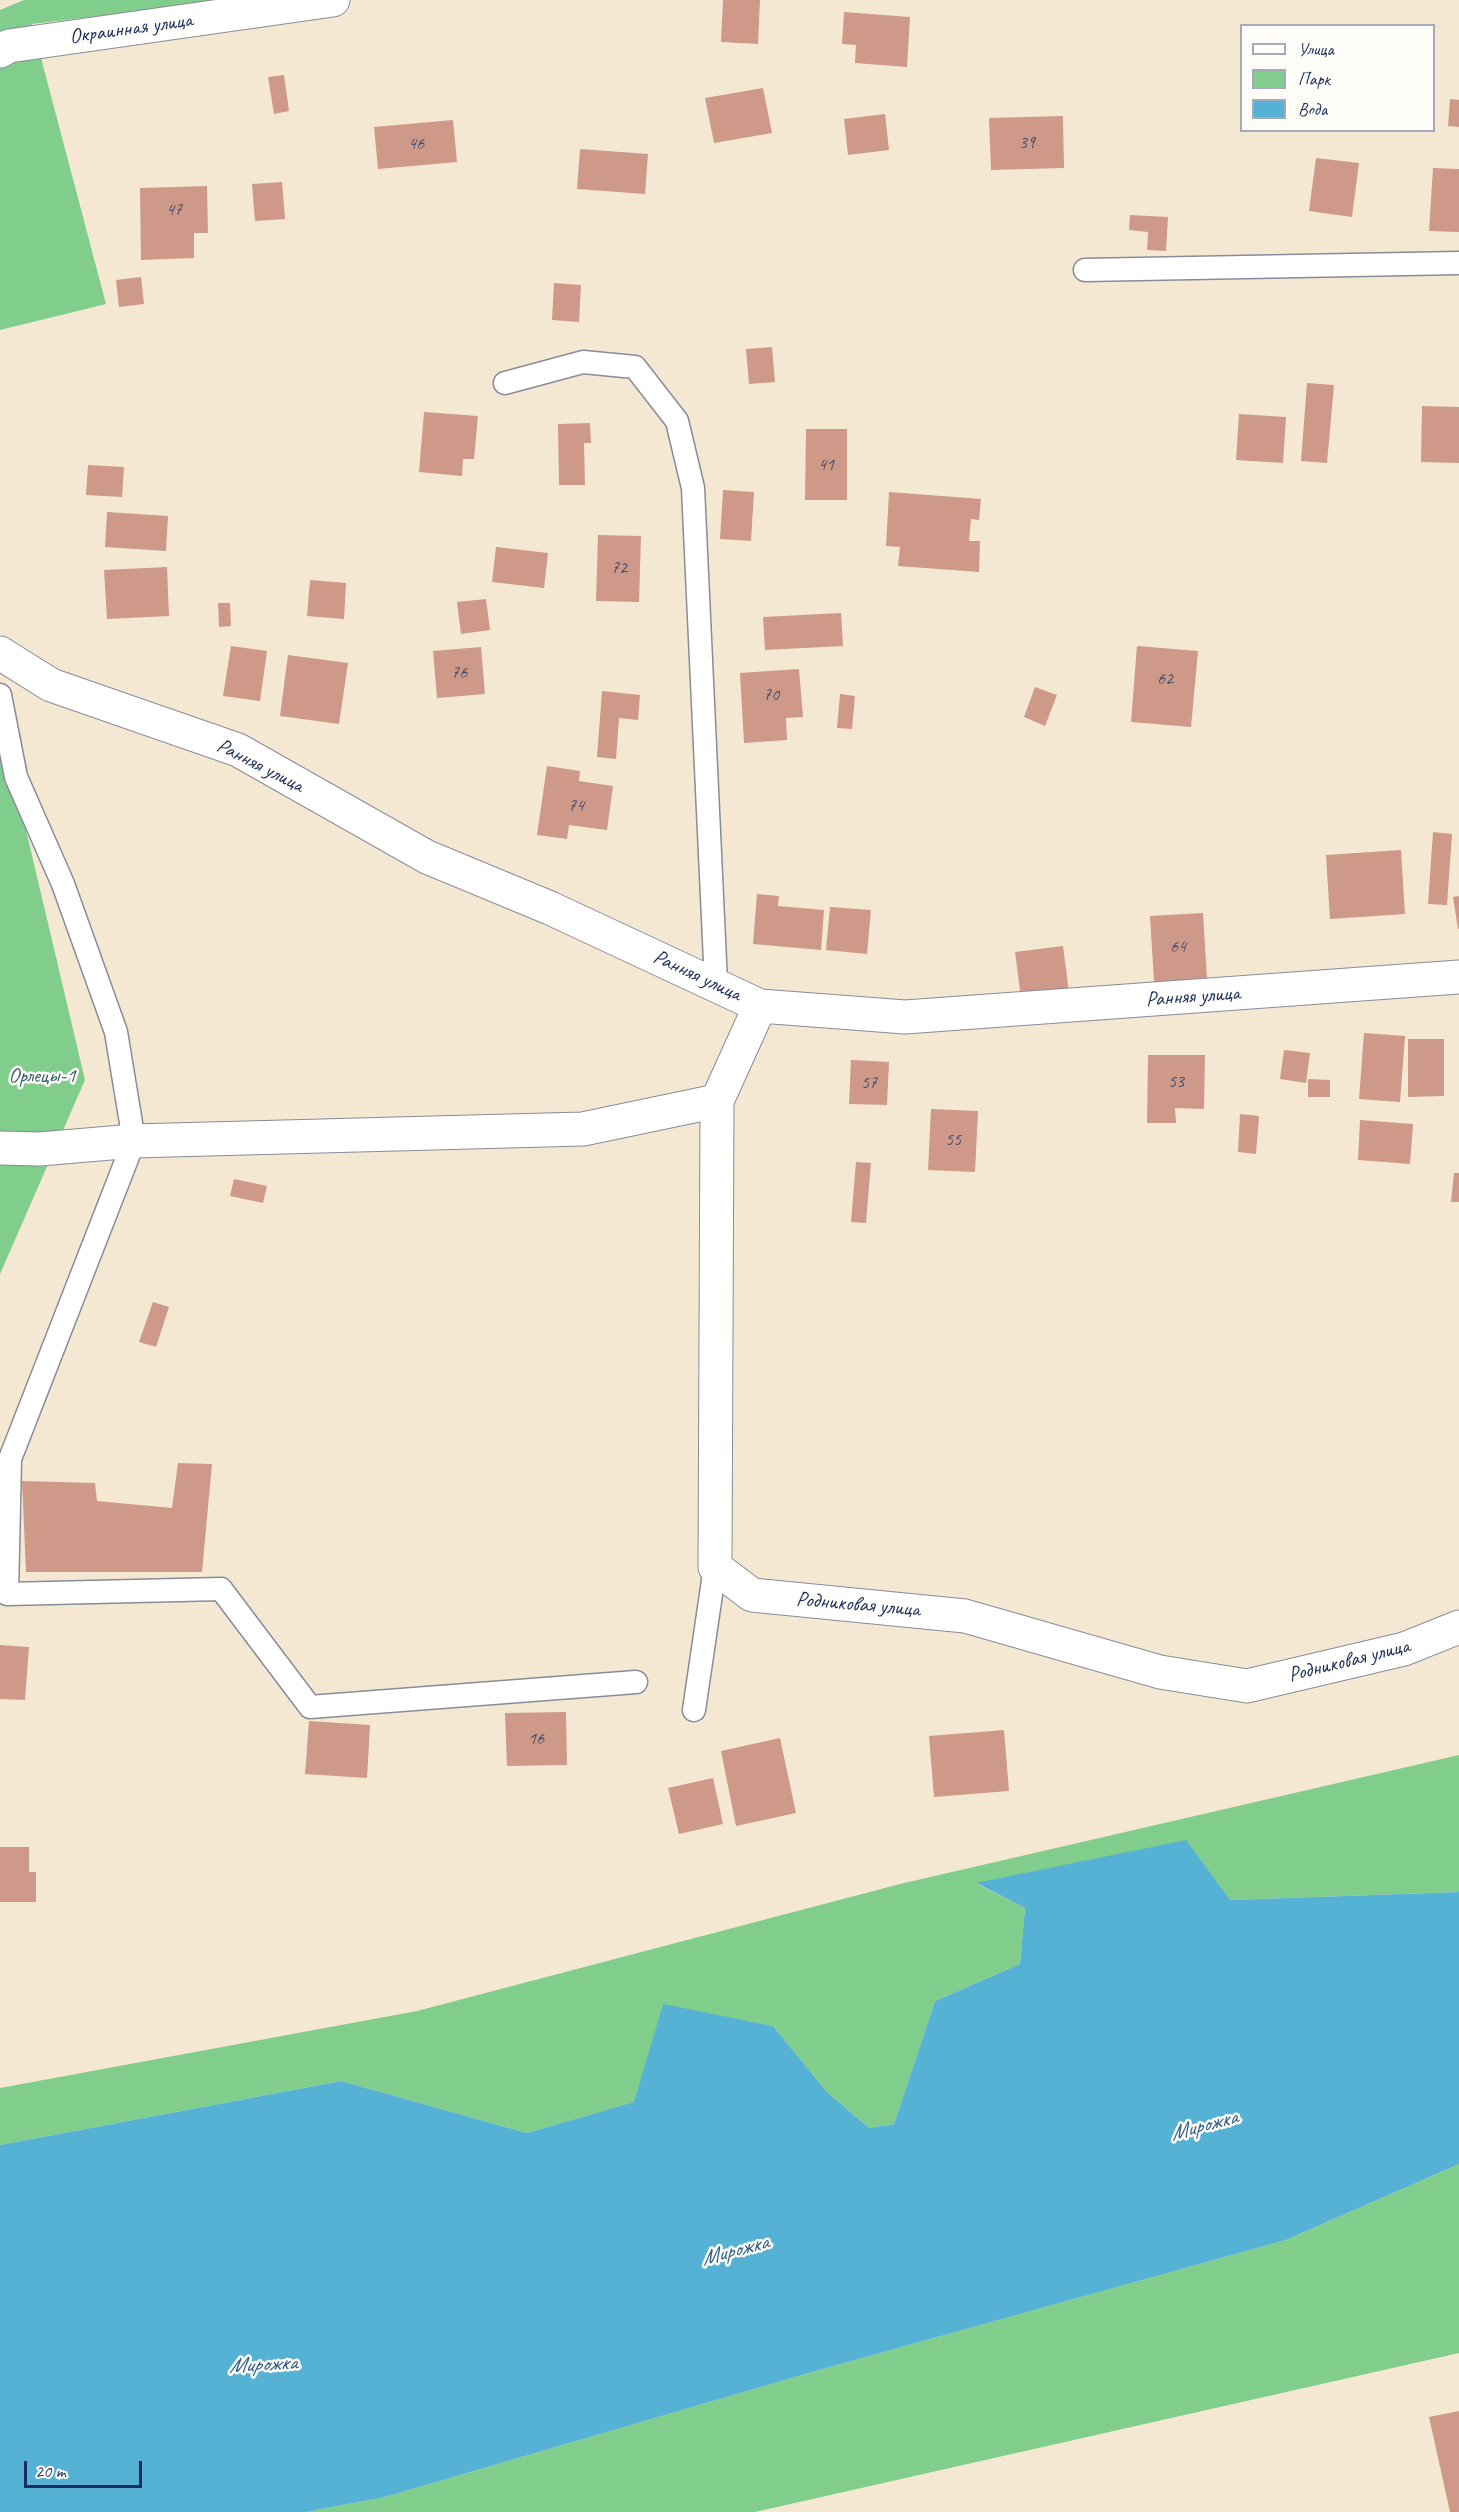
<!DOCTYPE html>
<meta charset="utf-8">
<style>
body{margin:0}
#map{position:relative;width:1459px;height:2512px;overflow:hidden;background:#f5e8d2;font-family:Caveat,sans-serif}
canvas{display:block}
.legend{position:absolute;left:1240px;top:24px;width:195px;height:108px;box-sizing:border-box;background:#fdfcf7;border:2px solid #a3aaba;margin:0;padding:8px 10px;list-style:none;font-size:18px;color:#1b2f5e}
.legend li{display:flex;align-items:center;gap:12px;height:30px}
.legend b{width:30px;border:2px solid #a3aaba}
.scale{position:absolute;left:24px;top:2461px;width:118px;height:27px;box-sizing:border-box;border:3px solid #1b2f5e;border-top:0;padding-left:8px;font-size:18px;line-height:21px;white-space:nowrap;color:#1b2f5e;-webkit-text-stroke:4px #fdfcf7;paint-order:stroke}
</style>
<div id="map">
<canvas width="1459" height="2512"></canvas>
<ul class="legend">
<li><b style="height:8px;background:#fff"></b>Улица</li>
<li><b style="height:16px;background:#81ce8c"></b>Парк</li>
<li><b style="height:16px;background:#56b2d4"></b>Вода</li>
</ul>
<div class="scale">20 m</div>
</div>
<script>
const ctx = document.querySelector('canvas').getContext('2d');
ctx.lineJoin = 'round';
function paint(path, color) {
  ctx.fillStyle = color;
  ctx.fill(path, 'evenodd');
}
function shape(rows) {
  const path = new Path2D();
  for (const r of rows) {
    path.moveTo(r[0], r[1]);
    for (let i = 2; i < r.length; i += 2) path.lineTo(r[i], r[i + 1]);
  }
  return path;
}
function strokePath(path, color, width, dash) {
  ctx.strokeStyle = color;
  ctx.lineWidth = width;
  ctx.lineCap = dash ? 'butt' : 'round';
  ctx.setLineDash(dash || []);
  ctx.stroke(path);
}
function label(font, color, halo, rows, align = 'center') {
  ctx.font = font + ' Caveat,sans-serif';
  ctx.lineWidth = 5;
  ctx.setLineDash([]);
  ctx.textBaseline = 'middle';
  ctx.strokeStyle = halo;
  ctx.fillStyle = color;
  for (const [text, x, y, turn = 0] of rows) {
    ctx.save();
    ctx.translate(x, y);
    ctx.rotate((+turn || 0) * Math.PI / 180);
    ctx.textAlign = isNaN(turn) ? turn : align;
    if (halo) ctx.strokeText(text, 0, 0);
    ctx.fillText(text, 0, 0);
    ctx.restore();
  }
}
const green = shape([
 [24,0,234,0,32,24,106,304,0,330,0,10],
 [0,720,85,1080,0,1274],
 [1459,1755,1459,1892,1230,1900,977,1884,1025,1908,1020,1964,935,2001,894,2124,869,2128,827,2092,773,2026,663,2005,635,2102,527,2133,341,2081,0,2145,0,2088,417,2011,900,1884],
 [1459,2164,1459,2353,755,2512,306,2512,385,2497,819,2370,1286,2240]
]);
const water = shape([
 [1186,1840,1230,1900,1459,1892,1459,2164,1286,2240,819,2370,385,2497,306,2512,0,2512,0,2145,341,2081,527,2133,634,2102,663,2004,773,2026,827,2092,869,2128,894,2124,935,2001,1020,1964,1025,1908,976,1883]
]);
const building = shape([
 [723,0,760,0,758,44,721,42],
 [844,12,910,17,907,67,855,63,856,45,842,44],
 [284,75,289,111,274,114,268,77],
 [763,88,772,133,714,143,705,98],
 [1450,99,1459,100,1459,127,1448,126],
 [885,114,889,150,848,155,844,119],
 [1063,116,1064,168,991,170,989,118],
 [453,120,457,162,378,169,374,127],
 [580,149,648,154,645,194,577,189],
 [1316,158,1359,163,1352,217,1309,211],
 [1433,168,1459,169,1459,232,1429,231],
 [282,182,285,219,255,221,252,184],
 [207,186,208,233,194,233,194,258,141,260,140,188],
 [1130,215,1168,217,1166,251,1147,250,1148,232,1129,230],
 [141,277,144,304,119,307,116,280],
 [554,283,581,285,579,322,552,320],
 [772,347,775,382,749,384,746,349],
 [1307,383,1334,385,1327,463,1301,461],
 [1422,406,1459,407,1459,463,1421,462],
 [424,412,478,416,474,459,463,459,462,476,419,472],
 [1239,414,1286,417,1283,463,1236,460],
 [590,423,591,443,584,443,585,485,559,485,558,424],
 [806,429,847,429,847,500,805,500],
 [88,465,124,467,122,497,86,495],
 [723,490,754,492,751,541,720,539],
 [889,492,981,499,979,520,971,519,969,541,980,541,979,572,898,566,900,547,886,546],
 [107,512,168,516,166,551,105,547],
 [598,535,641,536,639,602,596,601],
 [496,547,548,553,544,588,492,582],
 [167,567,169,616,107,619,104,570],
 [310,580,346,583,344,619,307,616],
 [486,599,490,630,461,634,457,602],
 [218,603,230,603,231,626,219,627],
 [841,613,843,646,765,650,763,617],
 [231,646,267,651,260,701,223,696],
 [1137,646,1198,651,1191,727,1131,722],
 [481,647,485,694,437,698,433,651],
 [288,655,348,663,339,724,280,716],
 [799,669,803,717,786,718,787,740,744,743,740,673],
 [1035,687,1057,695,1045,726,1024,717],
 [602,691,640,695,638,720,619,718,616,759,597,757],
 [840,694,855,696,852,729,837,728],
 [547,766,580,771,579,781,613,786,607,830,569,825,567,839,537,835],
 [1433,832,1452,834,1447,905,1428,904],
 [1401,850,1405,914,1330,919,1326,855],
 [757,894,779,896,778,906,824,910,821,950,753,944],
 [1459,896,1459,929,1458,929,1453,897],
 [830,907,871,910,867,954,826,950],
 [1203,913,1207,978,1154,982,1150,916],
 [1063,946,1069,992,1021,998,1015,952],
 [1364,1033,1405,1036,1400,1102,1359,1099],
 [1408,1039,1444,1039,1444,1096,1408,1097],
 [1284,1050,1310,1053,1306,1083,1280,1079],
 [1148,1055,1205,1055,1204,1109,1175,1108,1176,1123,1147,1123],
 [851,1060,889,1062,887,1105,849,1104],
 [1308,1079,1330,1080,1330,1097,1308,1097],
 [931,1109,978,1111,975,1172,928,1170],
 [1240,1114,1259,1116,1256,1154,1238,1152],
 [1360,1120,1413,1124,1410,1164,1358,1160],
 [856,1162,871,1163,866,1223,851,1222],
 [1454,1173,1459,1173,1459,1202,1451,1202],
 [234,1179,267,1186,263,1203,230,1196],
 [153,1302,169,1307,156,1347,139,1342],
 [178,1463,212,1464,202,1572,26,1572,22,1481,95,1483,97,1501,172,1508],
 [0,1645,29,1647,25,1700,0,1699],
 [566,1712,567,1765,507,1766,505,1713],
 [309,1721,370,1725,367,1778,305,1774],
 [1004,1730,1009,1791,934,1797,929,1736],
 [780,1738,796,1813,736,1826,721,1751],
 [713,1778,723,1824,679,1834,668,1788],
 [0,1847,29,1847,29,1872,36,1872,36,1902,0,1902],
 [1459,2411,1459,2512,1450,2512,1429,2417]
]);
const service = shape([
 [1085,270,1459,263],
 [505,383,583,362,635,367,677,421,693,488,716,983],
 [0,695,16,777,63,884,116,1032,134,1141,10,1459,7,1594,221,1589,310,1707,636,1682],
 [694,1710,715,1567]
]);
const minor = shape([
 [0,51,9,46,333,0],
 [0,653,51,685,238,750,427,857,550,908,760,1006,905,1017,1459,977],
 [717,1101,715,1567,752,1595,965,1616,1160,1672,1247,1686,1404,1649,1459,1627],
 [0,1148,40,1149,134,1141,583,1129,717,1101,760,1006]
]);
const numberNames = [
 ["39",1027,143],
 ["46",416,144],
 ["47",174,210],
 ["41",826,465],
 ["72",619,568],
 ["76",459,673],
 ["62",1165,679],
 ["70",771,695],
 ["74",576,806],
 ["64",1178,947],
 ["53",1176,1082],
 ["57",869,1083],
 ["55",953,1140],
 ["16",536,1739]
];
const streetNames = [
 ["Окраинная улица",131,29,-8],
 ["Ранняя улица",260,766,27],
 ["Ранняя улица",697,976,25],
 ["Ранняя улица",1193,997,-4],
 ["Родниковая улица",858,1605,5],
 ["Родниковая улица",1349,1661,-14]
];
const parkNames = [
 ["Орлецы-1",42,1076]
];
const waterNames = [
 ["Мирожка",1204,2126,-15],
 ["Мирожка",735,2251,-15],
 ["Мирожка",263,2365,-3]
];
paint(green, '#81ce8c');
paint(water, '#56b2d4');
paint(building, '#ce9988');
strokePath(service, '#888c98', 25);
strokePath(minor, '#888c98', 35);
strokePath(service, '#fff', 22);
strokePath(minor, '#fff', 33);
label('18px', '#484a68', null, numberNames);
label('21px', '#1b2f5e', '#fdfcf7', streetNames);
label('21px', '#3a5f6c', '#fdfcf7', parkNames);
label('italic 22px', '#305d87', '#fdfcf7', waterNames);
</script>
